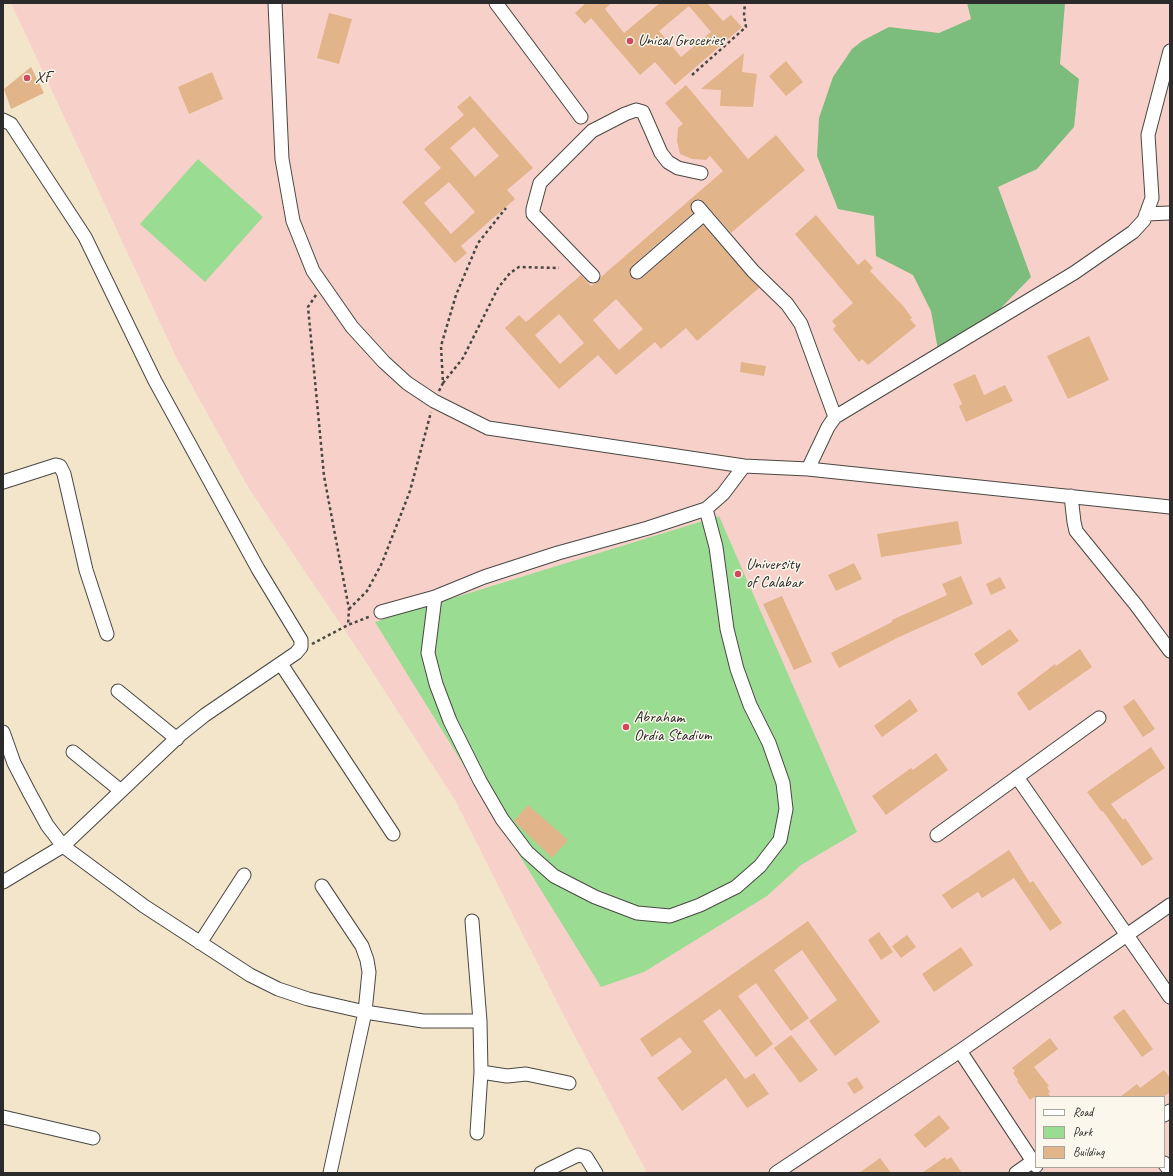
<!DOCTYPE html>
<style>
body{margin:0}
#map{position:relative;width:1173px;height:1176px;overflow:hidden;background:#f3e5ca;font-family:Caveat,sans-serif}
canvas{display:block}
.frame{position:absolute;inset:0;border:4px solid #2b2b2b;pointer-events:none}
.legend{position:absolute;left:1035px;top:1096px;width:130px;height:72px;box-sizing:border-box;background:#fbf7ec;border:1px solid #a8a59f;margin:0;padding:5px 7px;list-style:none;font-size:12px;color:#2b2b2b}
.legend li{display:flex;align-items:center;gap:8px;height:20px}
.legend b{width:20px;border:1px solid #a8a59f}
</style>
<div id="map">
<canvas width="1173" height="1176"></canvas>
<div class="frame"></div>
<ul class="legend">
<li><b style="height:5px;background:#fff"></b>Road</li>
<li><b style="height:11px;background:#9bdc93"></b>Park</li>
<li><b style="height:11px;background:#e2b489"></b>Building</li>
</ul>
</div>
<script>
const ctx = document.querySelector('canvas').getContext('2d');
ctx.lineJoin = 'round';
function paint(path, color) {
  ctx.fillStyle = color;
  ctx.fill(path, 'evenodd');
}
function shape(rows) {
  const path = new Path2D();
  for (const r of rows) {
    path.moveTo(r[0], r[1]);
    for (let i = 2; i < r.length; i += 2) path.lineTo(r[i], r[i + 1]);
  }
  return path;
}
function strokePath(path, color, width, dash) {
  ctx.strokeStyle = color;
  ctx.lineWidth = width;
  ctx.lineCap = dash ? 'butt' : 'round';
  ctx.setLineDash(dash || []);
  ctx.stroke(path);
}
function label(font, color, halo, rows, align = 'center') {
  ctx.font = font + ' Caveat,sans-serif';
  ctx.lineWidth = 3;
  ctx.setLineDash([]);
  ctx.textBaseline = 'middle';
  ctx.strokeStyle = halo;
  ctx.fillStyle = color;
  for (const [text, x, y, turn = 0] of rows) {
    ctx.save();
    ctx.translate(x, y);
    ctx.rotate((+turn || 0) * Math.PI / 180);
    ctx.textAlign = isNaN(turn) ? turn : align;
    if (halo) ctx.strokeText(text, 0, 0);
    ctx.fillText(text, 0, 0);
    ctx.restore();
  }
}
const built = shape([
 [11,3,1170,3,1170,1173,647,1173,561,1010,455,800,366,662,248,487,176,357],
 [1036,1097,1164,1097,1164,1167,1036,1167]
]);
const green = shape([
 [198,159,263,217,205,282,140,224],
 [719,516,857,832,801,865,767,896,644,972,601,987,375,622]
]);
const forest = shape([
 [967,3,1065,3,1060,64,1079,79,1074,127,1037,169,998,187,1031,277,1000,309,938,350,931,311,913,275,876,256,874,216,838,209,817,156,819,118,833,77,852,49,862,41,889,27,939,33,971,19]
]);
const building = shape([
 [586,3,611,3,605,9,624,33,660,3,707,3,723,21,731,15,742,27,675,85,655,62,640,75,591,18,585,24,575,13],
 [689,6,711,32,681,57,659,31],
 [329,13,352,19,339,64,317,58],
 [744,53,742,72,757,74,753,107,720,106,721,90,701,89],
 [786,61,803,82,786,96,769,76],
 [31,67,44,93,11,109,4,89],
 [212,72,223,99,189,114,178,87],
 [686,85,748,159,776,135,805,170,731,233,704,202,700,199,693,201,690,208,693,213,632,266,629,274,635,280,642,278,703,225,759,288,697,341,686,328,661,349,655,342,616,375,598,355,559,389,505,328,519,315,526,322,581,275,591,286,598,282,601,277,723,171,710,156,706,160,692,159,680,154,677,141,678,128,683,124,665,103],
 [616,299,643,329,619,350,593,320],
 [559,314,584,343,560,364,535,335],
 [470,96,533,168,507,190,515,199,461,246,467,253,455,263,402,202,441,168,424,149,464,115,457,107],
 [474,127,499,156,475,177,450,148],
 [449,182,475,212,451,234,424,203],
 [816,215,858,265,865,259,873,268,870,271,904,307,912,318,910,319,916,326,868,365,862,359,859,362,833,329,836,326,832,321,853,303,795,234],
 [1089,336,1109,380,1068,399,1047,356],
 [741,362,766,366,764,376,740,372],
 [975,374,984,395,1005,385,1013,401,966,422,959,406,962,404,953,384],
 [958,521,962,544,881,557,877,534],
 [854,563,862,579,836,591,828,575],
 [961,576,973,604,899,637,839,668,831,653,892,622,892,620,947,595,942,584],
 [1000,577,1006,588,991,595,986,584],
 [782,596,812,662,794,670,763,604],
 [1010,629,1019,641,982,666,974,654],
 [1080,649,1092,667,1029,711,1017,693,1055,664,1056,666],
 [910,699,918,711,882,737,874,726],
 [1134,699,1155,729,1143,737,1123,707],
 [1151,747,1165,768,1111,804,1123,820,1125,818,1153,859,1142,866,1103,811,1102,812,1087,792],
 [936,753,948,770,886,815,872,796,911,768,913,770],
 [528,805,568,840,552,858,514,821],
 [1009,850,1030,883,1033,881,1062,923,1050,931,1014,878,982,898,978,892,952,909,942,895],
 [808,921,880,1022,835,1056,809,1021,837,1000,802,950,774,970,809,1018,791,1031,756,983,738,996,773,1044,756,1057,720,1009,703,1021,745,1079,754,1073,769,1094,747,1108,726,1078,682,1111,657,1078,692,1052,680,1037,652,1057,640,1039],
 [879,932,893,952,881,960,868,940],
 [907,935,916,947,901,958,892,946],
 [961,947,973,965,934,992,922,974],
 [1124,1009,1153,1049,1142,1057,1113,1017],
 [791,1035,818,1070,800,1083,774,1048],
 [1050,1038,1058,1049,1034,1067,1049,1086,1047,1087,1050,1092,1048,1093,1051,1097,1034,1097,1030,1100,1017,1081,1018,1080,1013,1073,1015,1071,1012,1068],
 [1164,1070,1170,1078,1170,1092,1163,1097,1120,1097,1137,1084,1140,1088],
 [857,1077,864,1088,854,1094,847,1083],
 [939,1115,950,1128,925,1148,914,1135],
 [945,1157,947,1160,951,1157,962,1173,922,1173],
 [880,1158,891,1173,859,1173]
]);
const path = shape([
 [692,75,746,27,744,15,745,3],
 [316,295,308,307,324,476,349,609,348,625],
 [443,383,463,358,498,288,510,273,519,267,559,268],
 [439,391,443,383,441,346,456,295,478,243,506,208],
 [349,609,367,591,382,563,410,491,431,412],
 [312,644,348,625,371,616]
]);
const minor = shape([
 [275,3,282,159,293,221,313,271,352,327,384,362,407,383,434,401,488,428,744,466,808,469,1170,507],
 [496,3,581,117],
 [3,120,11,124,85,237,155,381,258,569,301,640,301,647,296,653,205,715,180,735,63,846,3,882],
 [698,207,753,271,787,304,801,324,835,417],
 [1146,214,1170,213],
 [637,272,704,214],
 [593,276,533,214,533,209,540,183,592,131,625,114,636,110,643,112,661,153,668,162,678,168,701,173],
 [808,469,828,427,835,417,1074,273,1133,232,1144,220,1152,198,1148,135,1170,51],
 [3,482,56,465,60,466,64,474,86,570,107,634],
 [1071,496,1074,522,1076,531,1136,605,1170,651],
 [435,597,428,653,436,684,450,721,480,781,502,819,527,852,554,876,595,897,637,913,670,916,700,905,736,887,760,866,780,840,786,809,783,783,769,743,750,705,737,669,727,629,716,547,706,509],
 [381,612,435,597,484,577,558,553,648,528,706,509,723,494,744,466],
 [281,664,393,834],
 [118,691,177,739],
 [3,732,14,763,29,792,47,825,63,846,144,906,250,975,278,989,308,999,365,1012,423,1021,480,1021],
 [73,752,121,791],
 [1017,777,1170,997],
 [937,835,1099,718],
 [322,886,362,946,367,960,369,972,365,1012,330,1173],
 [472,921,480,1021,481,1072,477,1133],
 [200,943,244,875],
 [960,1051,1036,1166],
 [481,1072,507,1076,526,1074,569,1083],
 [1164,1115,1170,1111],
 [3,1117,93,1138],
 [1164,1163,1170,1171],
 [541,1173,578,1155,586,1157,596,1173],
 [776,1173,960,1051,1170,905],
 [1016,1173,1033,1161]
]);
const markers = [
 [630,41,4,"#d1495b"],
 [27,78,4,"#d1495b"],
 [738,574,4,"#d1495b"],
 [626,727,4,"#d1495b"]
];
const poiNames = [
 ["Unical Groceries",638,41],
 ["XF",35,78],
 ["University",746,565],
 ["of Calabar",746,583],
 ["Abraham",634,718],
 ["Ordia Stadium",634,736]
];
paint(built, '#f7d1c9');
paint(green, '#9bdc93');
paint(forest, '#7cbc7d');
paint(building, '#e2b489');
strokePath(minor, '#494743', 15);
strokePath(path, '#494743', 2.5, [3, 3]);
strokePath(minor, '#fff', 13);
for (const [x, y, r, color] of markers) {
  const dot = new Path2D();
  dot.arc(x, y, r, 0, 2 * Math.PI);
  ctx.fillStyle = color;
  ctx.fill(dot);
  strokePath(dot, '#fbf7ec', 1.5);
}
label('16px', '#2b2b2b', '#fbf7ec', poiNames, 'left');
</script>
